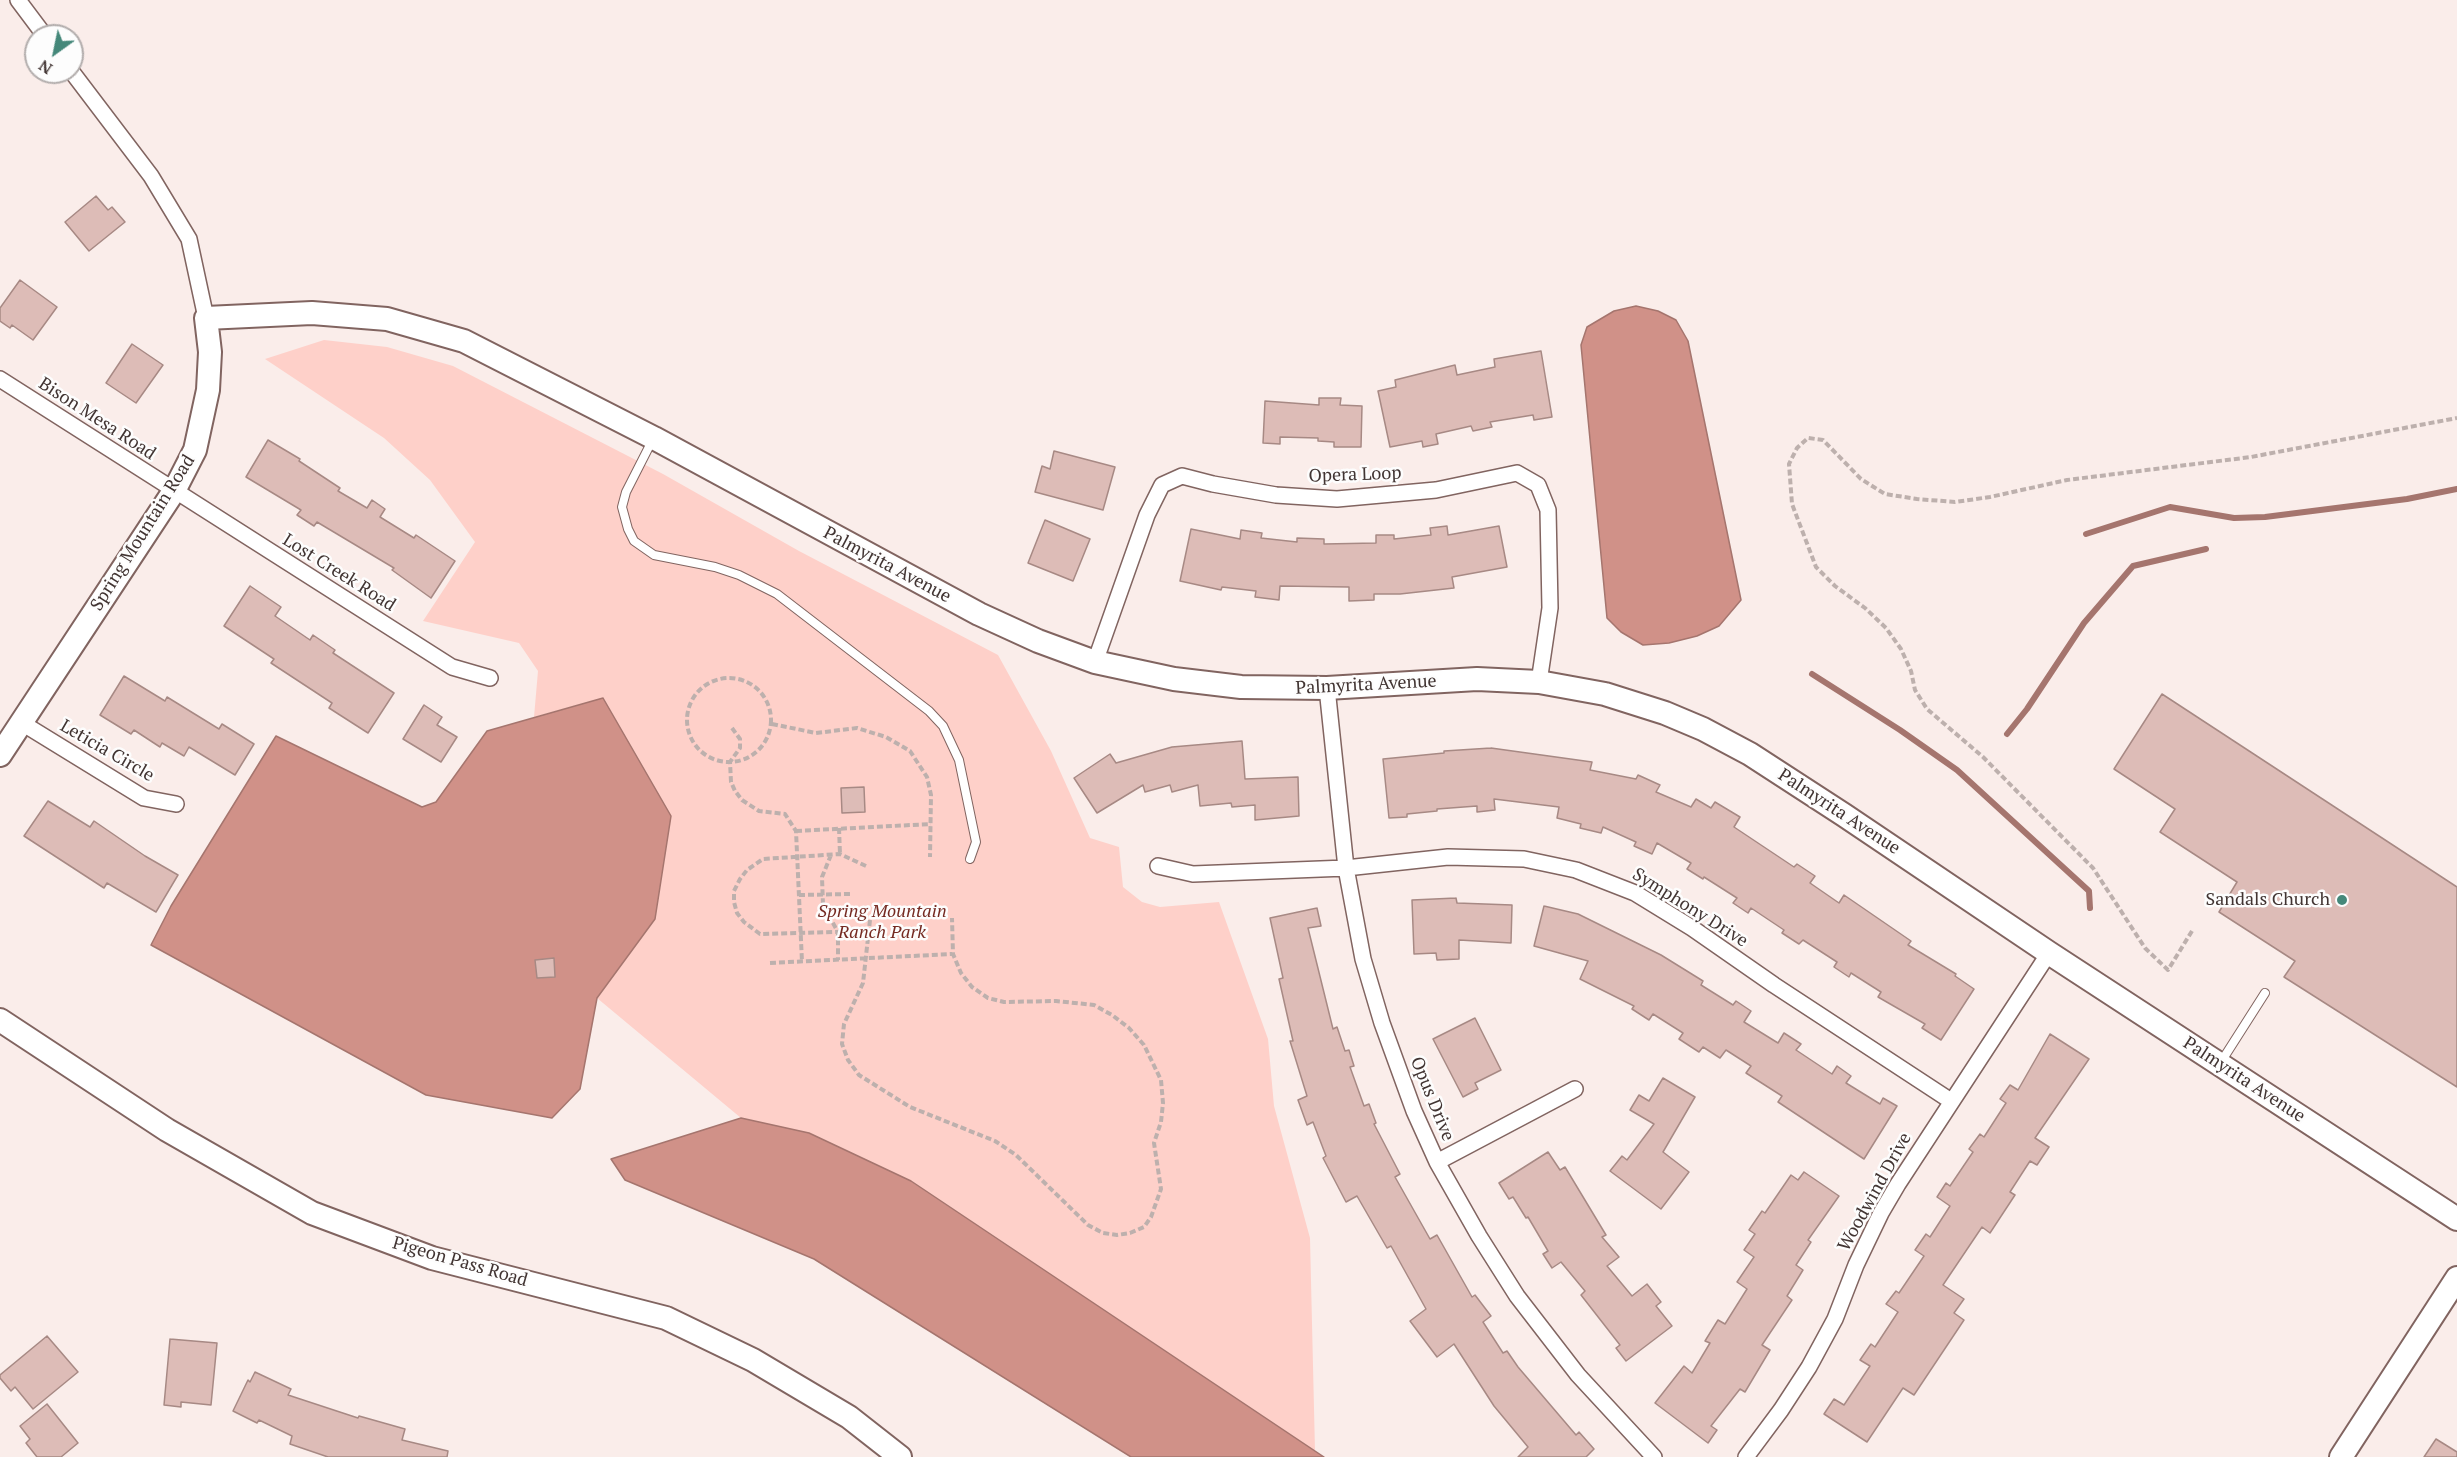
<!DOCTYPE html>
<style>
body{margin:0}
#map{position:relative;width:2457px;height:1457px;overflow:hidden;background:#faedea;font-family:"PT Serif",serif}
canvas{display:block}
.north{position:absolute;left:24px;top:24px;width:60px;height:60px;box-sizing:border-box;background:#fdfdfd;border:2px solid #b2adac;border-radius:50%;rotate:213deg;font-size:16px;font-weight:700;line-height:24px;text-align:center;color:#413432}
.north::after{content:'';display:block;margin:auto;width:21px;height:27px;background:#45887a;clip-path:polygon(50% 0,100% 100%,50% 72%,0 100%)}
</style>
<div id="map">
<canvas width="2457" height="1457"></canvas>
<div class="north">N</div>
</div>
<script>
const ctx = document.querySelector('canvas').getContext('2d');
ctx.lineJoin = 'round';
function paint(path, color) {
  ctx.fillStyle = color;
  ctx.fill(path, 'evenodd');
}
function shape(rows) {
  const path = new Path2D();
  for (const r of rows) {
    if (r.length === 3) {
      path.moveTo(r[0] + r[2], r[1]);
      path.arc(r[0], r[1], r[2], 0, 2 * Math.PI);
      continue;
    }
    path.moveTo(r[0], r[1]);
    for (let i = 2; i < r.length; i += 2) path.lineTo(r[i], r[i + 1]);
  }
  return path;
}
function strokePath(path, color, width, dash) {
  ctx.strokeStyle = color;
  ctx.lineWidth = width;
  ctx.lineCap = dash ? 'butt' : 'round';
  ctx.setLineDash(dash || []);
  ctx.stroke(path);
}
function label(font, color, halo, rows, align = 'center') {
  ctx.font = font + ' "PT Serif",serif';
  ctx.lineWidth = 5;
  ctx.setLineDash([]);
  ctx.textBaseline = 'middle';
  ctx.strokeStyle = halo;
  ctx.fillStyle = color;
  for (const [text, x, y, turn = 0] of rows) {
    ctx.save();
    ctx.translate(x, y);
    ctx.rotate((+turn || 0) * Math.PI / 180);
    ctx.textAlign = isNaN(turn) ? turn : align;
    if (halo) ctx.strokeText(text, 0, 0);
    ctx.fillText(text, 0, 0);
    ctx.restore();
  }
}
const green = shape([
 [324,340,387,347,453,366,663,474,799,551,998,655,1051,751,1090,838,1119,847,1123,887,1142,902,1160,907,1219,902,1268,1039,1274,1106,1310,1238,1315,1451,911,1181,809,1133,741,1118,597,998,655,919,603,698,534,717,538,671,519,643,423,621,475,542,430,480,384,438,265,359]
]);
const water = shape([
 [1636,306,1658,311,1676,320,1688,341,1741,600,1719,626,1697,636,1669,643,1643,645,1621,632,1607,618,1581,345,1587,327,1614,311,1636,306],
 [603,698,671,816,655,919,597,998,580,1089,552,1118,426,1095,151,945,171,906,276,736,422,807,436,802,487,731,603,698],
 [741,1118,809,1133,911,1181,1324,1457,1131,1457,814,1259,625,1180,611,1159,741,1118]
]);
const stream = shape([
 [2086,534,2170,507,2234,518,2265,517,2407,499,2457,489],
 [1812,674,1900,730,1957,770,2089,891,2090,908],
 [2007,734,2027,709,2084,623,2133,566,2206,549]
]);
const building = shape([
 [96,196,108,210,112,207,125,222,89,251,65,222,96,196],
 [20,280,57,307,33,340,12,325,10,328,0,321,0,308,20,280],
 [132,344,163,365,136,403,106,383,132,344],
 [1541,351,1552,417,1534,420,1533,415,1490,422,1492,427,1473,431,1471,426,1436,434,1438,444,1423,447,1422,441,1390,447,1378,391,1396,387,1395,380,1455,365,1457,375,1495,367,1494,359,1541,351],
 [1319,398,1341,398,1340,405,1362,406,1361,447,1334,447,1334,442,1318,441,1318,438,1280,437,1280,444,1263,443,1265,401,1319,405,1319,398],
 [268,440,300,459,299,461,340,488,338,491,367,508,372,500,385,509,380,517,414,538,416,535,455,561,431,598,392,570,394,568,317,522,314,526,297,515,301,510,246,477,268,440],
 [1054,451,1115,467,1103,510,1035,492,1042,466,1050,469,1054,451],
 [1045,520,1090,539,1073,581,1028,563,1045,520],
 [1447,526,1448,535,1499,526,1507,567,1452,577,1454,588,1400,594,1374,594,1374,600,1349,601,1349,587,1280,586,1279,600,1255,597,1256,591,1222,587,1221,590,1180,581,1191,529,1240,539,1241,530,1262,533,1261,538,1297,542,1297,538,1324,539,1324,544,1376,543,1376,535,1394,535,1394,539,1431,535,1430,528,1447,526],
 [250,586,281,607,275,616,310,640,313,635,335,650,333,653,394,693,368,733,329,708,332,703,271,663,274,659,224,626,250,586],
 [124,676,165,701,167,697,219,729,222,724,254,744,235,775,189,747,184,756,162,743,160,747,134,730,131,734,100,715,124,676],
 [2162,694,2457,887,2457,1087,2284,977,2295,961,2219,912,2237,882,2160,832,2175,809,2114,769,2162,694],
 [424,705,442,717,437,725,457,737,441,762,403,739,424,705],
 [1242,741,1245,779,1298,777,1299,816,1255,820,1255,805,1232,807,1231,803,1200,806,1198,785,1172,792,1170,785,1145,792,1143,785,1097,813,1074,778,1110,754,1116,763,1172,747,1242,741],
 [1491,748,1592,762,1590,770,1636,779,1638,775,1660,785,1656,792,1691,807,1696,799,1711,808,1715,802,1740,817,1734,827,1794,867,1797,864,1815,876,1810,883,1839,903,1844,895,1911,941,1908,945,1956,974,1955,976,1974,989,1941,1040,1922,1028,1925,1024,1878,997,1881,992,1851,973,1849,977,1834,967,1837,962,1803,940,1799,944,1782,933,1784,930,1751,908,1748,913,1733,903,1737,898,1704,877,1703,879,1687,869,1691,863,1657,843,1652,854,1634,846,1636,842,1603,827,1601,833,1580,828,1581,824,1557,818,1559,807,1494,799,1495,810,1477,812,1477,806,1437,809,1437,811,1407,814,1407,817,1389,818,1383,759,1444,753,1444,751,1491,748],
 [864,787,865,812,842,813,841,788,864,787],
 [48,801,90,827,94,821,145,856,178,875,156,912,107,883,104,888,24,836,48,801],
 [1456,898,1457,903,1512,905,1511,943,1459,940,1459,959,1437,960,1436,953,1414,954,1412,900,1456,898],
 [1544,906,1578,914,1661,955,1703,981,1701,985,1733,1005,1736,1001,1751,1011,1744,1022,1778,1043,1784,1033,1801,1044,1796,1050,1832,1074,1837,1066,1851,1076,1846,1083,1880,1104,1883,1098,1897,1106,1864,1159,1778,1102,1782,1096,1746,1073,1751,1066,1726,1050,1720,1058,1703,1047,1699,1052,1679,1039,1683,1033,1653,1014,1649,1020,1632,1009,1634,1006,1580,979,1588,961,1534,946,1544,906],
 [1317,908,1321,926,1308,928,1333,1029,1337,1027,1345,1051,1349,1050,1354,1066,1350,1067,1364,1106,1369,1104,1376,1123,1374,1124,1400,1174,1395,1177,1430,1239,1437,1235,1472,1297,1475,1295,1491,1316,1483,1322,1503,1353,1507,1351,1518,1367,1576,1435,1579,1432,1594,1449,1586,1457,1518,1457,1528,1447,1494,1406,1454,1344,1437,1357,1410,1321,1426,1309,1391,1246,1387,1248,1357,1196,1346,1202,1323,1158,1326,1156,1313,1122,1307,1125,1298,1100,1307,1096,1290,1041,1293,1041,1279,979,1283,978,1270,918,1317,908],
 [554,958,555,977,537,978,535,960,554,958],
 [1475,1018,1501,1070,1475,1083,1478,1089,1463,1097,1433,1039,1475,1018],
 [2050,1034,2089,1059,2035,1138,2049,1147,2037,1165,2030,1161,2010,1192,2015,1195,1990,1233,1982,1227,1943,1285,1964,1299,1954,1313,1964,1320,1914,1395,1903,1388,1867,1442,1824,1414,1834,1399,1844,1405,1870,1366,1860,1360,1871,1344,1875,1347,1898,1312,1886,1304,1896,1291,1899,1293,1924,1256,1915,1250,1926,1234,1930,1237,1950,1206,1937,1197,1946,1183,1950,1186,1973,1152,1969,1149,1980,1134,1984,1137,2006,1103,2000,1099,2010,1085,2018,1090,2050,1034],
 [1663,1078,1695,1097,1663,1152,1689,1172,1661,1209,1610,1171,1622,1156,1627,1160,1654,1124,1630,1110,1639,1095,1649,1101,1663,1078],
 [1548,1152,1560,1170,1565,1167,1606,1235,1602,1237,1619,1257,1607,1266,1632,1296,1647,1284,1661,1302,1656,1306,1672,1326,1626,1361,1616,1348,1620,1345,1581,1295,1585,1291,1561,1262,1552,1268,1543,1254,1548,1251,1528,1217,1526,1218,1513,1197,1509,1199,1499,1183,1548,1152],
 [1804,1172,1839,1196,1808,1240,1811,1242,1796,1265,1803,1270,1787,1296,1792,1300,1762,1345,1770,1350,1745,1392,1740,1389,1711,1426,1717,1430,1708,1443,1655,1403,1684,1366,1692,1373,1710,1343,1705,1341,1718,1320,1725,1324,1747,1289,1737,1282,1754,1257,1744,1250,1755,1234,1749,1230,1762,1211,1765,1213,1791,1175,1798,1180,1804,1172],
 [47,1336,78,1372,33,1409,15,1387,11,1391,0,1378,0,1375,47,1336],
 [170,1339,217,1343,211,1405,181,1402,181,1407,164,1405,170,1339],
 [255,1372,291,1389,288,1395,358,1418,359,1416,405,1429,402,1440,448,1451,447,1457,328,1457,290,1444,292,1436,259,1420,257,1423,233,1411,248,1380,250,1382,255,1372],
 [47,1404,78,1443,61,1457,37,1457,26,1443,30,1439,20,1426,47,1404],
 [2436,1439,2457,1452,2457,1457,2424,1457,2436,1439]
]);
const path = shape([
 [729,720,42],
 [772,724,816,733,857,728,886,737,910,751,927,777,931,795,930,857],
 [732,728,740,739,740,748,730,762,731,782,735,791,742,800,759,811,785,814,796,831,802,962],
 [839,828,840,854],
 [796,831,931,824],
 [831,855,822,877,823,905,838,932,838,960],
 [866,866,840,854,763,859,747,870,740,879,734,891,734,902,737,913,744,922,760,934,869,931],
 [799,895,850,894],
 [870,920,863,983,844,1024,842,1044,848,1060,859,1075,910,1107,995,1141,1016,1155,1088,1225,1103,1233,1117,1235,1130,1233,1144,1227,1151,1217,1161,1189,1154,1143,1161,1122,1163,1103,1161,1080,1144,1045,1129,1028,1112,1015,1094,1005,1056,1001,1004,1002,988,998,972,987,961,973,953,954,952,918],
 [2192,931,2168,970,2145,948,2093,868,1983,757,1927,709,1915,690,1911,671,1901,649,1886,628,1865,608,1835,586,1816,567,1792,504,1789,464,1797,448,1808,438,1823,440,1861,479,1885,494,1917,499,1955,502,1990,497,2067,480,2251,457,2457,418],
 [770,963,952,954]
]);
const lane = shape([
 [653,439,626,492,622,507,628,529,634,541,654,555,715,567,739,575,777,594,929,711,943,726,959,760,976,842,970,859],
 [2221,1062,2265,993]
]);
const street = shape([
 [18,0,45,36],
 [72,72,151,176,189,239,206,318],
 [0,379,452,667,490,678],
 [1095,662,1147,515,1162,485,1182,476,1213,484,1276,495,1337,499,1436,490,1517,473,1538,485,1548,510,1550,608,1539,682],
 [1327,688,1346,868,1363,959,1382,1023,1414,1111,1437,1162,1479,1236,1517,1296,1578,1375,1654,1457],
 [22,723,144,798,176,804],
 [1158,866,1193,874,1346,868,1448,857,1524,859,1576,870,1635,893,1692,928,1774,985,1951,1101],
 [1437,1162,1575,1089],
 [1746,1457,1781,1410,1809,1367,1835,1319,1856,1265,1881,1213,1898,1184,2049,953]
]);
const secondary = shape([
 [0,755,174,491,195,450,208,390,210,352,206,318,312,313,387,319,464,341,654,438,979,614,1038,641,1095,662,1174,679,1241,687,1327,688,1477,679,1539,682,1605,694,1665,713,1703,729,1750,754,1844,815,2049,953,2457,1219],
 [0,1020,167,1130,312,1213,432,1258,666,1318,753,1360,849,1417,900,1457],
 [2341,1457,2457,1278]
]);
const markers = [
 [2342,900,6,"#45887a"]
];
const streetNames = [
 ["Bison Mesa Road",97,419,33],
 ["Opera Loop",1355,475,-2],
 ["Spring Mountain Road",143,533,-58],
 ["Palmyrita Avenue",887,565,28],
 ["Lost Creek Road",339,573,32],
 ["Palmyrita Avenue",1366,685,-3],
 ["Leticia Circle",107,751,30],
 ["Palmyrita Avenue",1839,812,33],
 ["Symphony Drive",1690,908,32],
 ["Palmyrita Avenue",2244,1080,33],
 ["Opus Drive",1432,1099,68],
 ["Woodwind Drive",1875,1192,-61],
 ["Pigeon Pass Road",460,1262,16]
];
const poiNames = [
 ["Sandals Church",2330,900]
];
const parkNames = [
 ["Spring Mountain",882,912],
 ["Ranch Park",882,933]
];
paint(green, '#fed0c9');
paint(water, '#d09188');
strokePath(water, '#a5756e', 1.5);
strokePath(stream, '#a5756e', 6);
paint(building, '#ddbcb7');
strokePath(building, '#a78984', 1.5);
strokePath(lane, '#816460', 10);
strokePath(street, '#816460', 18);
strokePath(secondary, '#816460', 26);
strokePath(path, '#bdb0ad', 4, [6, 3]);
strokePath(lane, '#fff', 8);
strokePath(street, '#fff', 15);
strokePath(secondary, '#fff', 22);
for (const [x, y, r, color] of markers) {
  const dot = new Path2D();
  dot.arc(x, y, r, 0, 2 * Math.PI);
  ctx.fillStyle = color;
  ctx.fill(dot);
  strokePath(dot, '#fdfdfd', 2);
}
label('18px', '#413432', '#fdfdfd', streetNames);
label('18px', '#413432', '#fdfdfd', poiNames, 'right');
label('italic 18px', '#752a22', '#fdfdfd', parkNames);
</script>
